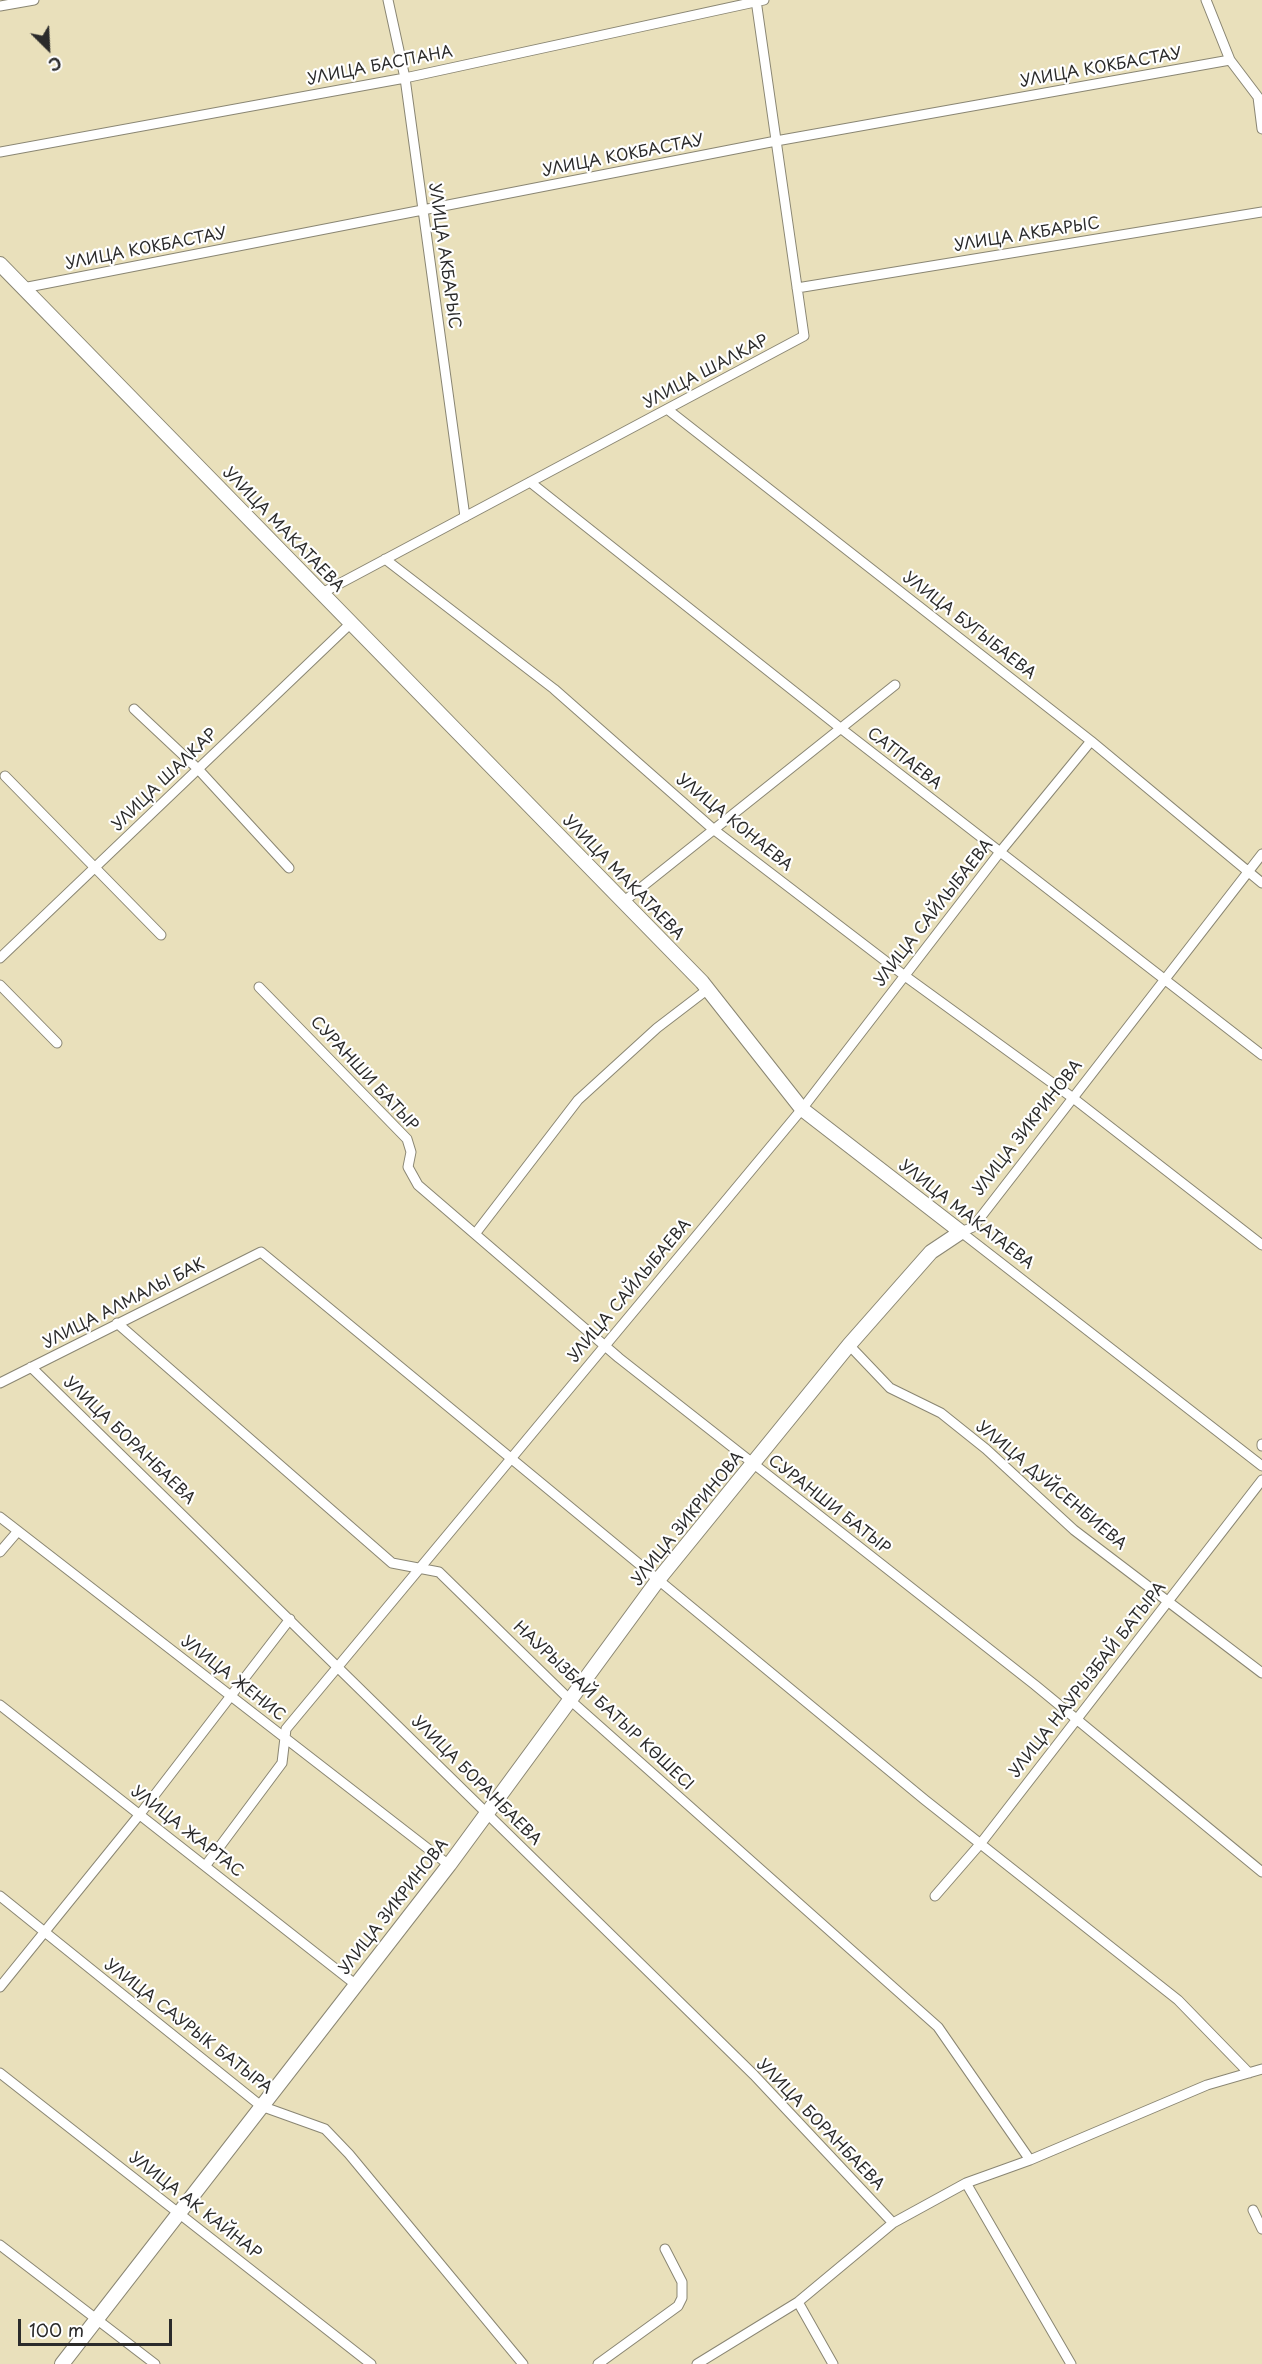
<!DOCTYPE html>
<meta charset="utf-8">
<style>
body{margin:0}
#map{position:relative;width:1262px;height:2364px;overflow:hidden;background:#e9e0bb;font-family:"Playpen Sans",sans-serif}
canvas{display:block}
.north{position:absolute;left:18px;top:18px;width:60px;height:60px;-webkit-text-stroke:4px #fff;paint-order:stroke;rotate:156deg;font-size:16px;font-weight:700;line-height:24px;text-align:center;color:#2b2b2b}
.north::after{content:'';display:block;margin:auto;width:21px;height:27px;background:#2b2b2b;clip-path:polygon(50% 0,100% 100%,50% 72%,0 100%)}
.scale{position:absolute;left:18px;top:2319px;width:154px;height:27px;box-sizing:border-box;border:3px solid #2b2b2b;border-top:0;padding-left:8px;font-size:18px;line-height:21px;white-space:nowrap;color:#2b2b2b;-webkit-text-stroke:4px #fff;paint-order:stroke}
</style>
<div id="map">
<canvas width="1262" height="2364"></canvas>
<div class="north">С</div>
<div class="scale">100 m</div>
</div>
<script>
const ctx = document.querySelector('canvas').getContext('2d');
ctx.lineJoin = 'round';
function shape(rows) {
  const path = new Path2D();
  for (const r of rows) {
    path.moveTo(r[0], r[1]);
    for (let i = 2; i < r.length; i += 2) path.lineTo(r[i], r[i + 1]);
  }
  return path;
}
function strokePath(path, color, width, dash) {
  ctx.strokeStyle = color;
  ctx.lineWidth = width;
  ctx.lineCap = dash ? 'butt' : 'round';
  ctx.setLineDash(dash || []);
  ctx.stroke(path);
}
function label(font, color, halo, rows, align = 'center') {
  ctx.font = font + ' "Playpen Sans",sans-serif';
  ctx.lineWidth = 4.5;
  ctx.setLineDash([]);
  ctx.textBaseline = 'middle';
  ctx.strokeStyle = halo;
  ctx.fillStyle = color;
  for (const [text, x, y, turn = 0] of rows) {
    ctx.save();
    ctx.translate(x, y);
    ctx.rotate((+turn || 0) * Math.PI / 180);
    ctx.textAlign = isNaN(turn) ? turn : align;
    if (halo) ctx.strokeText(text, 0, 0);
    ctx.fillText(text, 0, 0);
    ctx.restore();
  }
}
const street = shape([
 [388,0,405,78,465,517],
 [1206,0,1230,60,1258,97,1262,129],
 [0,6,34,0],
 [0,152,405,78,764,0],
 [23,288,776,141,1230,60],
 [797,288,1262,212],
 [667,409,1091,741,1262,883],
 [530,482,839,727,1262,1055],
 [385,559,554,689,713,829,905,976,1073,1098,1262,1245],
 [322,593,804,336,756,0],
 [134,709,198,769,289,868],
 [5,776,161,935],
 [1262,854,973,1227,961,1232,1262,1466],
 [623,902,895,685],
 [0,958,351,623],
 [0,985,57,1043],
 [259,987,407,1139,411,1152,408,1167,418,1185,619,1358,1035,1685,1262,1872],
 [475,1234,578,1100,657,1028,708,989],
 [117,1323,392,1563,439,1572,570,1700,938,2027,1030,2160],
 [849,1345,890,1388,941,1413,986,1449,1074,1530,1262,1673],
 [31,1367,754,2075,893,2223],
 [0,1383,261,1252,925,1800,1178,2000,1249,2073],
 [1262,1444,1262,1446],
 [0,1517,449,1865],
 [0,1552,18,1531],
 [0,1705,355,1984],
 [206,1865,282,1763,286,1729,802,1109,1000,852,1091,741],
 [0,1896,261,2106,325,2129,349,2154,523,2364],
 [935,1896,981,1843,1262,1480],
 [0,1987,140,1814,290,1619],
 [0,2073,371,2364],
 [966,2183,1071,2364],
 [1253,2210,1262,2229],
 [0,2245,155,2364],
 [798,2302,833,2364],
 [598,2364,678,2306,682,2298,682,2282,665,2249],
 [697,2364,798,2302,893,2223,966,2183,1030,2160,1207,2085,1262,2069]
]);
const secondary = shape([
 [0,264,702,982,802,1109,961,1232,931,1252,849,1345,658,1580,449,1865,62,2364]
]);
const streetNames = [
 ["УЛИЦА БАСПАНА",380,66,-11],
 ["УЛИЦА КОКБАСТАУ",1101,68,-10],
 ["УЛИЦА КОКБАСТАУ",623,156,-11],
 ["УЛИЦА АКБАРЫС",1027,235,-9],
 ["УЛИЦА КОКБАСТАУ",146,249,-11],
 ["УЛИЦА АКБАРЫС",444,256,82],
 ["УЛИЦА ШАЛКАР",706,372,-28],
 ["УЛИЦА МАКАТАЕВА",283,530,46],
 ["УЛИЦА БУГЫБАЕВА",969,626,38],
 ["САТПАЕВА",904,759,38],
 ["УЛИЦА ШАЛКАР",165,780,-44],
 ["УЛИЦА КОНАЕВА",734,823,39],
 ["УЛИЦА МАКАТАЕВА",623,878,46],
 ["УЛИЦА САЙЛЫБАЕВА",934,913,-52],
 ["СУРАНШИ БАТЫР",364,1074,47],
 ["УЛИЦА ЗИКРИНОВА",1028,1128,-52],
 ["УЛИЦА МАКАТАЕВА",966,1215,38],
 ["УЛИЦА САЙЛЫБАЕВА",630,1291,-50],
 ["УЛИЦА АЛМАЛЫ БАК",124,1304,-27],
 ["УЛИЦА БОРАНБАЕВА",129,1441,44],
 ["УЛИЦА ДУЙСЕНБИЕВА",1051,1486,40],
 ["СУРАНШИ БАТЫР",829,1505,38],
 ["УЛИЦА ЗИКРИНОВА",688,1519,-51],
 ["УЛИЦА ЖЕНИС",233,1679,38],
 ["УЛИЦА НАУРЫЗБАЙ БАТЫРА",1088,1680,-52],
 ["НАУРЫЗБАЙ БАТЫР КӨШЕСІ",603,1706,43],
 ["УЛИЦА БОРАНБАЕВА",476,1781,45],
 ["УЛИЦА ЖАРТАС",187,1832,38],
 ["УЛИЦА ЗИКРИНОВА",394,1907,-52],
 ["УЛИЦА САУРЫК БАТЫРА",188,2027,38],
 ["УЛИЦА БОРАНБАЕВА",820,2125,46],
 ["УЛИЦА АК КАЙНАР",195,2206,38]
];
strokePath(street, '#8a8673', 11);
strokePath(secondary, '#8a8673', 16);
strokePath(street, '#fff', 9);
strokePath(secondary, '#fff', 14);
label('16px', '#2b2b2b', '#fff', streetNames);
</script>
